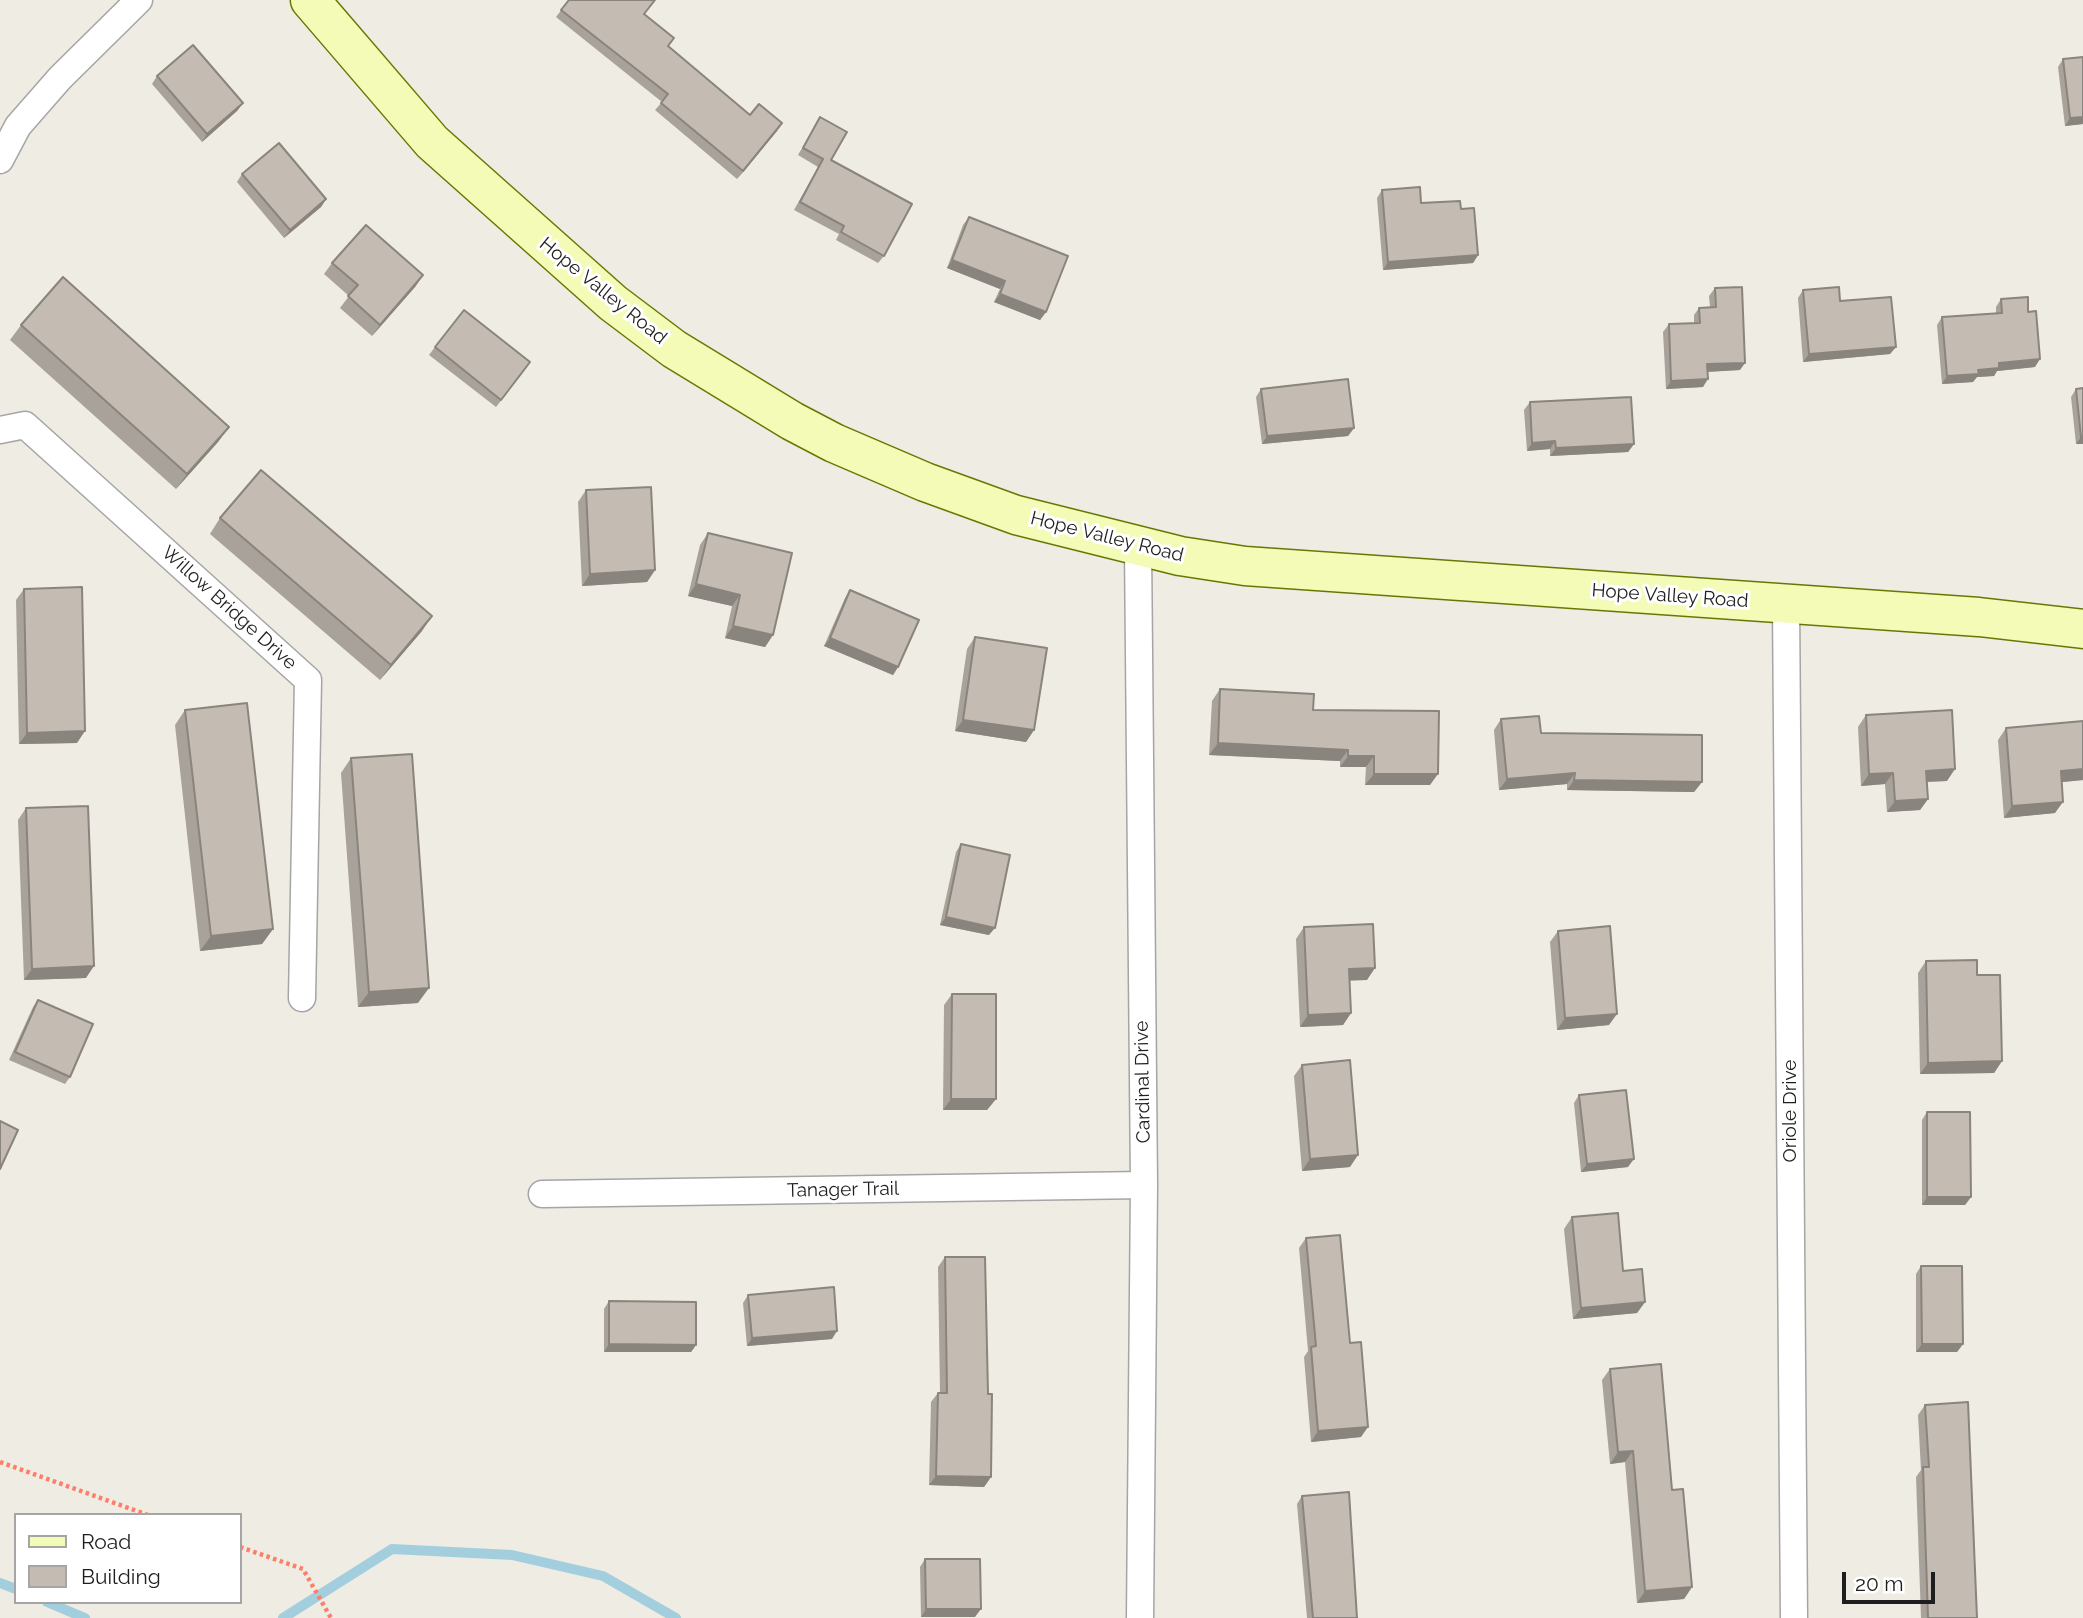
<!DOCTYPE html>
<style>
body{margin:0}
#map{position:relative;width:2083px;height:1618px;overflow:hidden;background:#efece4;font-family:Raleway,sans-serif}
canvas{display:block}
.legend{position:absolute;left:14px;top:1513px;width:228px;height:91px;box-sizing:border-box;background:#fff;border:2px solid #a5a5a5;margin:0;padding:9px 12px;list-style:none;font-size:21px;color:#1e1e1e}
.legend li{display:flex;align-items:center;gap:14px;height:35px}
.legend b{width:35px;border:2px solid #a5a5a5}
.scale{position:absolute;left:1842px;top:1572px;width:93px;height:32px;box-sizing:border-box;border:4px solid #1e1e1e;border-top:0;padding-left:9px;font-size:21px;line-height:24px;white-space:nowrap;color:#1e1e1e;-webkit-text-stroke:5px #fff;paint-order:stroke}
</style>
<div id="map">
<canvas width="2083" height="1618"></canvas>
<ul class="legend">
<li><b style="height:9px;background:#f4fbb6"></b>Road</li>
<li><b style="height:19px;background:#c4bcb3"></b>Building</li>
</ul>
<div class="scale">20 m</div>
</div>
<script>
const ctx = document.querySelector('canvas').getContext('2d');
ctx.lineJoin = 'round';
function shape(rows) {
  const path = new Path2D();
  for (const r of rows) {
    path.moveTo(r[0], r[1]);
    for (let i = 2; i < r.length; i += 2) path.lineTo(r[i], r[i + 1]);
  }
  return path;
}
function strokePath(path, color, width, dash) {
  ctx.strokeStyle = color;
  ctx.lineWidth = width;
  ctx.lineCap = dash ? 'butt' : 'round';
  ctx.setLineDash(dash || []);
  ctx.stroke(path);
}
function paint(path, color) {
  ctx.fillStyle = color;
  ctx.fill(path, 'evenodd');
}
function label(font, color, halo, rows, align = 'center') {
  ctx.font = font + ' Raleway,sans-serif';
  ctx.lineWidth = 6;
  ctx.setLineDash([]);
  ctx.textBaseline = 'middle';
  ctx.strokeStyle = halo;
  ctx.fillStyle = color;
  for (const [text, x, y, turn = 0] of rows) {
    ctx.save();
    ctx.translate(x, y);
    ctx.rotate((+turn || 0) * Math.PI / 180);
    ctx.textAlign = isNaN(turn) ? turn : align;
    if (halo) ctx.strokeText(text, 0, 0);
    ctx.fillText(text, 0, 0);
    ctx.restore();
  }
}
const stream = shape([
 [0,1583,16,1589],
 [47,1602,85,1618],
 [283,1618,392,1549,512,1555,603,1576,676,1618]
]);
const path = shape([
 [0,1462,148,1515],
 [240,1547,303,1569,331,1618]
]);
const street = shape([
 [0,160,18,126,60,78,139,0],
 [0,430,25,425,308,680,302,998],
 [1138,547,1144,1185,1140,1618],
 [1786,603,1794,1618],
 [542,1194,1144,1185]
]);
const secondary = shape([
 [310,0,432,142,613,303,674,349,792,421,834,443,925,482,1016,515,1180,556,1245,566,1979,617,2083,629]
]);
const wall = shape([
 [569,0,644,14,668,46,750,115,777,131,737,179,655,110,662,102,556,17],
 [2083,57,2083,124,2065,126,2058,67,2063,59],
 [157,76,243,103,237,111,202,142,152,84],
 [820,117,831,160,884,256,878,263,836,240,839,234,794,210,818,167,798,155],
 [242,174,326,199,321,207,284,238,237,182],
 [1382,190,1421,203,1478,255,1473,263,1383,270,1377,198],
 [969,217,1046,312,1040,320,994,302,1000,289,947,268,963,225],
 [332,263,423,275,415,287,372,336,340,308,349,296,324,274],
 [1715,288,1740,370,1708,372,1703,387,1666,389,1663,332,1669,324,1694,323,1694,315,1699,308,1710,307,1709,296],
 [1803,290,1840,301,1896,347,1890,354,1803,362,1798,298],
 [2001,299,2028,312,2035,367,1997,371,1994,376,1977,377,1973,382,1942,384,1937,325,1942,317,1996,313,1996,307],
 [21,325,229,427,218,442,176,489,10,340],
 [435,347,525,370,496,407,429,355],
 [2083,388,2083,444,2076,444,2071,397,2076,389],
 [1261,389,1354,428,1348,436,1262,444,1256,397],
 [1530,402,1634,444,1628,452,1550,456,1550,449,1527,451,1524,410],
 [586,490,655,570,647,582,582,586,578,502],
 [220,518,422,631,380,680,210,534],
 [708,533,773,635,765,647,725,638,732,606,688,596,700,545],
 [24,589,77,743,19,744,16,600],
 [850,590,898,667,893,675,824,646,845,598],
 [975,637,1034,730,1026,742,955,731,967,649],
 [1220,689,1313,710,1430,785,1365,785,1366,767,1340,767,1340,761,1209,755,1212,701],
 [185,710,273,929,262,944,200,951,175,725],
 [1866,715,1947,781,1927,782,1928,799,1920,810,1887,812,1885,784,1861,786,1858,727],
 [1501,719,1541,733,1702,782,1694,792,1567,790,1567,784,1499,790,1494,730],
 [2083,721,2083,780,2062,782,2055,813,2004,818,1998,740,2006,728],
 [351,758,418,1003,358,1007,341,773],
 [26,808,86,978,24,980,18,820],
 [961,844,989,935,940,925,956,852],
 [1304,927,1367,980,1349,980,1351,1013,1343,1025,1300,1027,1296,939],
 [1558,931,1609,1025,1557,1030,1550,942],
 [1926,961,1977,975,2002,1061,1994,1073,1920,1074,1918,973],
 [952,994,996,1099,987,1110,943,1110,944,1005],
 [38,1000,70,1077,65,1084,9,1060,33,1007],
 [1302,1065,1350,1167,1302,1171,1294,1076],
 [1579,1095,1628,1167,1581,1172,1574,1103],
 [1927,1112,1971,1197,1965,1205,1922,1205,1922,1120],
 [1572,1217,1623,1271,1645,1302,1637,1313,1573,1319,1564,1229],
 [1306,1238,1350,1343,1361,1437,1311,1442,1304,1357,1308,1351,1299,1248],
 [945,1257,988,1394,991,1477,984,1487,929,1485,931,1402,938,1393,940,1393,938,1267],
 [1921,1266,1963,1344,1957,1352,1916,1352,1916,1274],
 [748,1295,832,1339,747,1346,743,1303],
 [609,1301,696,1345,691,1352,604,1352,604,1309],
 [1610,1369,1672,1490,1692,1587,1684,1599,1637,1603,1625,1462,1610,1464,1602,1380],
 [1925,1405,1977,1618,1921,1618,1916,1477,1921,1470,1918,1415],
 [1302,1496,1357,1618,1307,1618,1297,1504],
 [925,1559,975,1617,921,1617,920,1567]
]);
const shadedWall = shape([
 [243,103,237,111,202,142,207,134],
 [2083,117,2083,124,2065,126,2070,118],
 [782,123,777,131,737,179,743,171],
 [326,199,321,207,284,238,290,230],
 [1478,255,1473,263,1383,270,1388,262],
 [952,260,1005,281,1000,289,947,268],
 [423,275,415,287,372,336,380,325],
 [1000,294,1046,312,1040,320,994,302],
 [1896,347,1890,354,1803,362,1809,354],
 [2040,359,2035,367,1997,371,1994,376,1977,377,1973,382,1942,384,1947,376,1978,370,1999,363],
 [1745,363,1740,370,1702,372,1707,364],
 [1708,379,1703,387,1666,389,1671,381],
 [229,427,218,442,176,489,187,474],
 [1354,428,1348,436,1262,444,1267,436],
 [2083,436,2083,444,2076,444,2081,437],
 [1555,441,1550,449,1527,451,1532,443],
 [1634,444,1628,452,1550,456,1556,448],
 [655,570,647,582,582,586,590,574],
 [696,584,740,595,732,606,688,596],
 [432,616,422,631,380,680,391,665],
 [733,626,773,635,765,647,725,638],
 [830,638,898,667,893,675,824,646],
 [963,720,1034,730,1026,742,955,731],
 [85,731,77,743,19,744,27,733],
 [1218,743,1348,750,1340,761,1209,755],
 [1348,756,1374,756,1366,767,1340,767],
 [1955,769,1947,781,1918,782,1926,771],
 [2083,769,2083,780,2053,783,2061,771],
 [1575,773,1567,784,1499,790,1507,779],
 [1893,773,1885,784,1861,786,1869,774],
 [1374,774,1438,774,1430,785,1365,785],
 [1574,780,1702,782,1694,792,1567,790],
 [1928,799,1920,810,1887,812,1895,801],
 [2063,802,2055,813,2004,818,2012,806],
 [946,917,995,928,989,935,940,925],
 [273,929,262,944,200,951,211,936],
 [94,966,86,978,24,980,32,969],
 [1375,968,1367,980,1341,981,1349,969],
 [429,988,418,1003,358,1007,369,992],
 [1351,1013,1343,1025,1300,1027,1308,1015],
 [1617,1014,1609,1025,1557,1030,1565,1018],
 [2002,1061,1994,1073,1920,1074,1928,1063],
 [951,1099,996,1099,987,1110,943,1110],
 [1358,1155,1350,1167,1302,1171,1310,1159],
 [1634,1159,1628,1167,1581,1172,1587,1164],
 [1927,1197,1971,1197,1965,1205,1922,1205],
 [1645,1302,1637,1313,1573,1319,1581,1308],
 [837,1331,832,1339,747,1346,752,1338],
 [609,1344,696,1345,691,1352,604,1352],
 [1922,1344,1963,1344,1957,1352,1916,1352],
 [1368,1427,1361,1437,1311,1442,1318,1431],
 [1633,1451,1625,1462,1610,1464,1618,1452],
 [936,1476,991,1477,984,1487,929,1485],
 [1692,1587,1684,1599,1637,1603,1645,1591],
 [926,1609,981,1609,975,1617,921,1617]
]);
const building = shape([
 [569,0,655,0,644,14,674,38,668,46,750,115,759,104,782,123,743,171,661,103,668,94,561,10,569,0],
 [193,45,243,103,207,134,157,76,193,45],
 [2083,57,2083,117,2070,118,2063,59,2083,57],
 [820,117,847,132,831,160,912,204,884,256,841,232,844,226,800,202,823,159,803,148,820,117],
 [279,143,326,199,290,230,242,174,279,143],
 [1420,187,1421,203,1460,201,1461,209,1474,208,1478,255,1388,262,1382,190,1420,187],
 [969,217,1068,256,1046,312,1000,294,1005,281,952,260,969,217],
 [366,225,423,275,380,325,348,296,358,285,332,263,366,225],
 [63,277,229,427,187,474,21,325,63,277],
 [1742,287,1745,363,1707,364,1708,379,1671,381,1669,324,1700,323,1699,308,1716,307,1715,288,1742,287],
 [1839,287,1840,301,1891,297,1896,347,1809,354,1803,290,1839,287],
 [2028,297,2028,312,2036,311,2040,359,1999,363,1999,368,1978,370,1979,374,1947,376,1942,317,2002,313,2001,299,2028,297],
 [464,310,530,362,501,400,435,347,464,310],
 [1348,379,1354,428,1267,436,1261,389,1348,379],
 [2083,388,2083,436,2081,437,2076,389,2083,388],
 [1631,397,1634,444,1556,448,1555,441,1532,443,1530,402,1631,397],
 [261,470,432,616,391,665,220,518,261,470],
 [651,487,655,570,590,574,586,490,651,487],
 [708,533,792,553,773,635,733,626,740,595,696,584,708,533],
 [82,587,85,731,27,733,24,589,82,587],
 [850,590,919,620,898,667,830,638,850,590],
 [975,637,1047,648,1034,730,963,720,975,637],
 [1220,689,1314,694,1313,710,1439,711,1438,774,1374,774,1374,756,1348,756,1348,750,1218,743,1220,689],
 [247,703,273,929,211,936,185,710,247,703],
 [1952,710,1955,769,1926,771,1928,799,1895,801,1893,773,1869,774,1866,715,1952,710],
 [1539,716,1541,733,1702,735,1702,782,1574,780,1575,773,1507,779,1501,719,1539,716],
 [2083,721,2083,769,2061,771,2063,802,2012,806,2006,728,2083,721],
 [412,754,429,988,369,992,351,758,412,754],
 [88,806,94,966,32,969,26,808,88,806],
 [961,844,1010,855,995,928,946,917,961,844],
 [1373,924,1375,968,1349,969,1351,1013,1308,1015,1304,927,1373,924],
 [1610,926,1617,1014,1565,1018,1558,931,1610,926],
 [1977,960,1977,975,2000,975,2002,1061,1928,1063,1926,961,1977,960],
 [952,994,996,994,996,1099,951,1099,952,994],
 [38,1000,93,1024,70,1077,15,1052,38,1000],
 [1350,1060,1358,1155,1310,1159,1302,1065,1350,1060],
 [1626,1090,1634,1159,1587,1164,1579,1095,1626,1090],
 [1927,1112,1970,1112,1971,1197,1927,1197,1927,1112],
 [0,1121,18,1130,0,1169,0,1121],
 [1618,1213,1623,1271,1642,1269,1645,1302,1581,1308,1572,1217,1618,1213],
 [1340,1235,1350,1343,1361,1342,1368,1427,1318,1431,1311,1347,1316,1346,1306,1238,1340,1235],
 [945,1257,985,1257,988,1394,992,1394,991,1477,936,1476,938,1393,947,1393,945,1257],
 [1921,1266,1962,1266,1963,1344,1922,1344,1921,1266],
 [834,1287,837,1331,752,1338,748,1295,834,1287],
 [609,1301,696,1302,696,1345,609,1344,609,1301],
 [1661,1364,1672,1490,1683,1489,1692,1587,1645,1591,1633,1451,1618,1452,1610,1369,1661,1364],
 [1968,1402,1977,1618,1928,1618,1923,1467,1929,1467,1925,1405,1968,1402],
 [1349,1492,1357,1618,1313,1618,1302,1496,1349,1492],
 [925,1559,980,1559,981,1609,926,1609,925,1559]
]);
const streetNames = [
 ["Hope Valley Road",603,291,39],
 ["Hope Valley Road",1107,537,14],
 ["Hope Valley Road",1670,596,4],
 ["Willow Bridge Drive",229,608,42],
 ["Cardinal Drive",1143,1082,-91],
 ["Oriole Drive",1790,1111,-90],
 ["Tanager Trail",843,1190,-1]
];
strokePath(stream, '#a3cede', 10);
strokePath(street, '#a5a5a5', 29);
strokePath(secondary, '#657902', 41);
strokePath(path, '#fe7e67', 4.5, [3.5, 3.5]);
strokePath(street, '#fff', 26);
strokePath(secondary, '#f4fbb6', 38);
paint(wall, '#a9a29a');
paint(shadedWall, '#89847d');
paint(building, '#c4bcb3');
strokePath(building, '#89847d', 2);
label('19px', '#1e1e1e', '#fff', streetNames);
</script>
